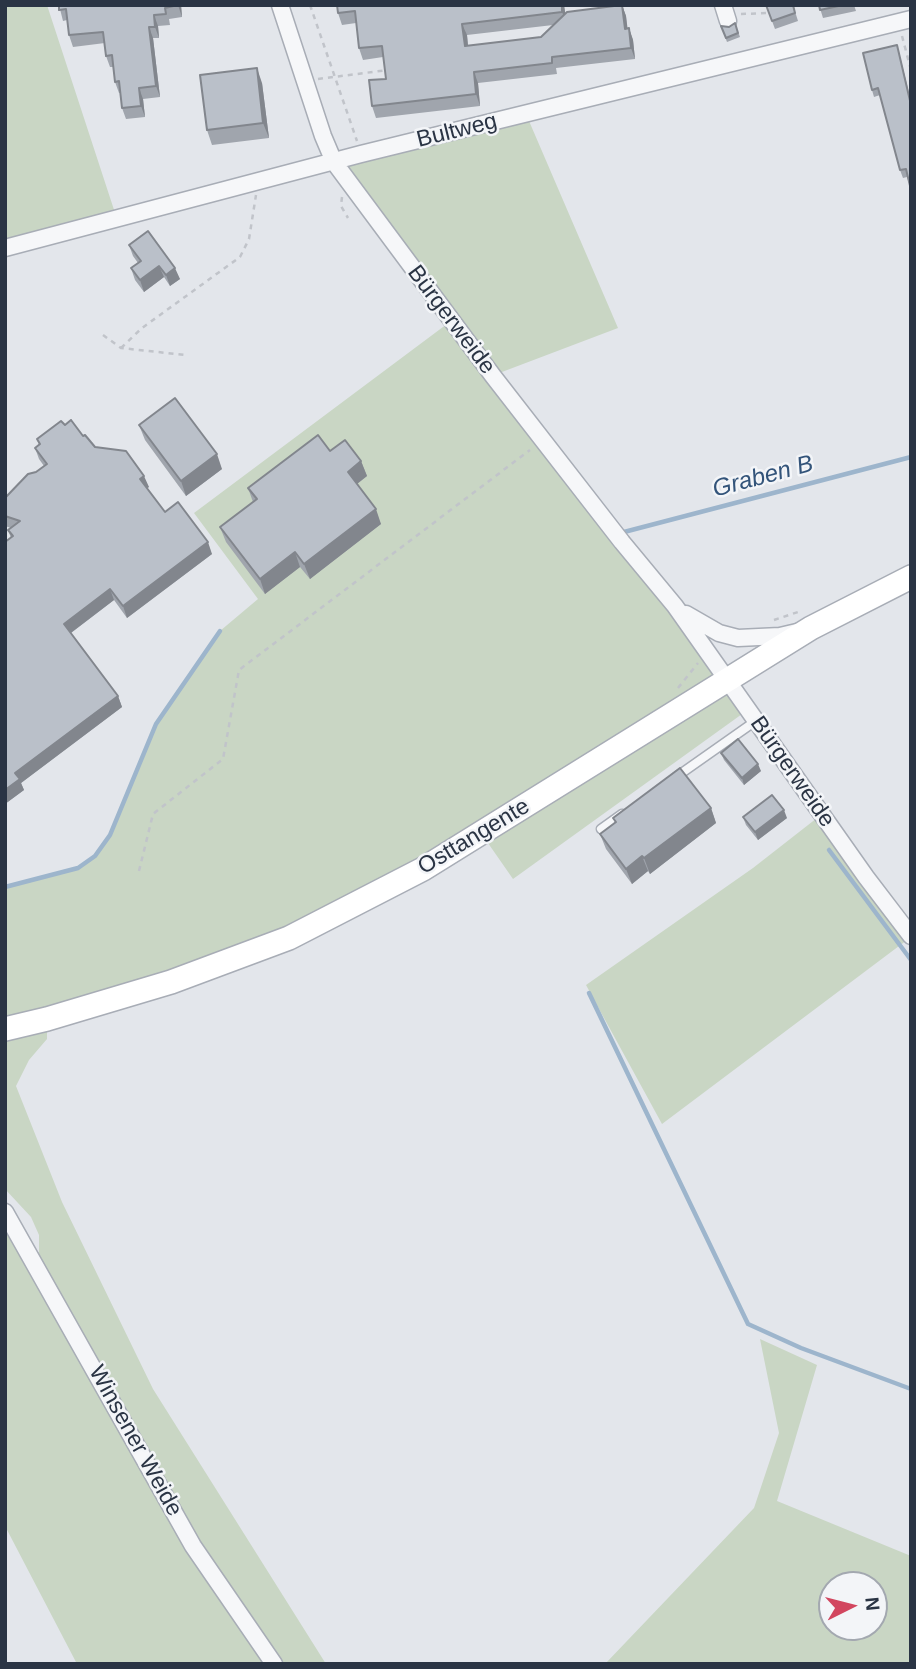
<!DOCTYPE html>
<meta charset="utf-8">
<style>
body{margin:0}
#map{position:relative;width:916px;height:1669px;overflow:hidden;background:#e3e6eb;font-family:Arial,sans-serif}
canvas{display:block}
.frame{position:absolute;inset:0;border:7px solid #2a3444;pointer-events:none}
.north{position:absolute;left:818px;top:1571px;width:70px;height:70px;box-sizing:border-box;background:#f3f5f8;border:2px solid #a3a8b0;border-radius:50%;rotate:84deg;font-size:19px;font-weight:700;line-height:28px;text-align:center;color:#2a3444}
.north::after{content:'';display:block;margin:auto;width:24px;height:32px;background:#d2465f;clip-path:polygon(50% 0,100% 100%,50% 72%,0 100%)}
</style>
<div id="map">
<canvas width="916" height="1669"></canvas>
<div class="frame"></div>
<div class="north">N</div>
</div>
<script>
const ctx = document.querySelector('canvas').getContext('2d');
ctx.lineJoin = 'round';
function paint(path, color) {
  ctx.fillStyle = color;
  ctx.fill(path, 'evenodd');
}
function shape(rows) {
  const path = new Path2D();
  for (const r of rows) {
    path.moveTo(r[0], r[1]);
    for (let i = 2; i < r.length; i += 2) path.lineTo(r[i], r[i + 1]);
  }
  return path;
}
function strokePath(path, color, width, dash) {
  ctx.strokeStyle = color;
  ctx.lineWidth = width;
  ctx.lineCap = dash ? 'butt' : 'round';
  ctx.setLineDash(dash || []);
  ctx.stroke(path);
}
function label(font, color, halo, rows, align = 'center') {
  ctx.font = font + ' Arial,sans-serif';
  ctx.lineWidth = 5;
  ctx.setLineDash([]);
  ctx.textBaseline = 'middle';
  ctx.strokeStyle = halo;
  ctx.fillStyle = color;
  for (const [text, x, y, turn = 0] of rows) {
    ctx.save();
    ctx.translate(x, y);
    ctx.rotate((+turn || 0) * Math.PI / 180);
    ctx.textAlign = isNaN(turn) ? turn : align;
    if (halo) ctx.strokeText(text, 0, 0);
    ctx.fillText(text, 0, 0);
    ctx.restore();
  }
}
const green = shape([
 [5,5,47,5,117,219,5,248],
 [526,114,618,328,494,375,749,709,513,879,481,833,289,938,5,1029,5,887,78,868,95,856,110,835,156,724,220,631,258,599,194,513,451,321,334,162],
 [817,818,907,940,662,1124,586,985,753,868],
 [47,1027,47,1039,29,1060,16,1086,62,1202,153,1389,326,1664,77,1664,5,1526,5,1227,26,1260,39,1252,39,1235,31,1217,5,1189,5,1038],
 [760,1339,817,1365,777,1501,911,1556,911,1664,605,1664,754,1508,779,1433],
 [832,1585,874,1585,874,1627,832,1627]
]);
const stream = shape([
 [624,532,911,457],
 [829,850,911,960],
 [5,887,78,868,95,856,110,835,156,724,220,631],
 [589,993,748,1324,801,1348,911,1389]
]);
const path = shape([
 [310,5,357,141],
 [741,14,769,13],
 [902,36,911,70],
 [318,79,388,70],
 [342,197,341,206,348,218],
 [103,335,121,348,185,355],
 [121,348,142,328,240,257,249,239,256,195],
 [774,620,801,611],
 [678,688,698,663],
 [139,871,153,814,223,759,239,670,530,450]
]);
const lane = shape([
 [676,777,757,720],
 [601,829,622,814]
]);
const street = shape([
 [280,5,323,136,334,162,493,376,622,542,675,606,866,877,911,936],
 [723,5,728,21],
 [5,248,361,154,911,19],
 [686,614,719,633,738,638,780,636,797,632],
 [5,1212,193,1546,274,1664]
]);
const secondary = shape([
 [5,1029,47,1019,171,982,289,938,423,869,811,628,911,577]
]);
const wall = shape([
 [59,5,181,5,182,17,169,19,170,25,158,26,159,38,153,38,160,97,143,99,145,117,126,119,122,108,120,93,119,93,115,82,113,67,110,67,106,56,105,43,73,47,69,35,67,20,63,21],
 [337,5,564,5,565,14,622,5,626,16,627,28,629,28,633,40,635,59,556,68,557,74,478,83,480,106,376,118,372,106,386,79,383,57,363,60,359,48,356,23,342,25,338,13],
 [553,25,541,37,468,46,467,35],
 [766,5,793,5,798,21,775,29],
 [819,5,854,5,856,11,823,18],
 [735,23,740,37,727,42,721,26,729,27],
 [899,52,911,101,911,190,907,177,903,178,900,170,880,95,874,97,872,90],
 [262,83,269,138,212,145,207,130],
 [129,245,180,279,170,286,164,277,144,292,135,280,131,268,138,263,133,256],
 [65,425,83,436,95,447,149,487,147,488,165,512,212,554,127,618,114,600,71,633,118,696,122,707,21,783,24,790,5,804,11,538,8,530,11,528,5,526,5,498,44,466,39,459,35,448,39,445,37,439],
 [139,425,222,469,186,496,145,440],
 [330,451,361,461,367,476,357,484,381,524,310,579,300,567,265,594,226,542,220,527,253,502,248,488],
 [721,753,761,771,744,785,724,760],
 [711,808,716,823,650,874,648,871,632,884,606,849,600,834,615,823,613,818],
 [743,817,787,818,758,840,746,825]
]);
const shadedWall = shape([
 [178,5,181,5,182,17],
 [562,5,564,5,567,24,562,12],
 [622,5,626,16,629,40,625,29],
 [154,15,158,26,159,38,155,27],
 [462,24,467,35,469,57,465,46],
 [149,27,153,38,160,97,156,86],
 [629,28,633,40,635,59,631,48],
 [257,68,262,83,269,138,263,123],
 [474,72,478,83,480,106,476,94],
 [139,88,143,99,145,117,141,106],
 [159,266,164,277,144,292,140,280],
 [175,268,180,279,170,286,166,275],
 [217,454,222,469,186,496,181,481],
 [361,461,367,476,353,487,348,472],
 [144,476,149,487,144,490,140,479],
 [376,509,381,524,310,579,304,564],
 [208,542,212,554,127,618,123,606],
 [295,552,300,567,265,594,260,579],
 [110,589,114,600,68,635,64,624],
 [118,696,122,707,21,783,24,790,5,804,5,790,15,773],
 [758,764,761,771,744,785,742,778],
 [711,808,716,823,650,874,644,858],
 [784,810,787,818,758,840,755,832],
 [642,856,648,871,632,884,626,869]
]);
const building = shape([
 [59,5,178,5,165,8,166,14,154,15,155,27,149,27,156,86,139,88,141,106,122,108,119,81,115,82,112,55,106,56,103,32,69,35,66,9,59,10,59,5],
 [337,5,562,5,562,12,462,24,465,46,541,37,567,12,622,5,625,29,629,28,631,48,552,57,552,63,474,72,476,94,372,106,369,80,386,79,382,46,359,48,355,11,338,13,337,5],
 [766,5,793,5,795,13,772,21,766,5],
 [819,5,843,5,820,10,819,5],
 [735,23,738,33,726,38,721,26,729,27,735,23],
 [897,45,911,105,911,190,906,169,900,170,878,88,872,90,863,53,897,45],
 [257,68,263,123,207,130,200,75,257,68],
 [148,231,175,268,166,275,159,266,140,280,131,268,141,261,129,245,148,231],
 [175,398,217,454,181,481,139,425,175,398],
 [71,420,83,436,85,435,95,447,126,451,144,476,140,479,165,512,178,502,208,542,123,606,110,589,64,624,118,696,15,773,20,779,5,790,5,542,13,536,8,530,20,521,5,516,5,498,28,474,36,472,47,464,35,448,40,444,37,439,61,421,65,425,71,420],
 [318,435,330,451,345,440,361,461,348,472,376,509,304,564,295,552,260,579,220,527,257,499,248,488,318,435],
 [738,739,758,764,742,778,721,753,738,739],
 [680,768,711,808,644,858,642,856,626,869,600,834,616,822,613,818,680,768],
 [772,795,784,810,755,832,743,817,772,795]
]);
const streetNames = [
 ["Bultweg",457,131,-14],
 ["Bürgerweide",451,320,53],
 ["Bürgerweide",792,772,55],
 ["Osttangente",474,837,-31],
 ["Winsener Weide",135,1441,61]
];
const waterNames = [
 ["Graben B",763,477,-15]
];
paint(green, '#c9d6c4');
strokePath(stream, '#9db5cc', 4.5);
strokePath(lane, '#a8adb6', 11);
strokePath(street, '#a8adb6', 19);
strokePath(secondary, '#a8adb6', 26);
strokePath(path, '#c1c4ca', 2.5, [5, 5]);
strokePath(lane, '#f6f7f9', 8);
strokePath(street, '#f6f7f9', 16);
strokePath(secondary, '#fff', 23);
paint(wall, '#a0a5ad');
paint(shadedWall, '#82868d');
paint(building, '#bac0c9');
strokePath(building, '#82868d', 2);
label('23px', '#2a3444', '#f3f5f8', streetNames);
label('italic 24px', '#33547a', '#f3f5f8', waterNames);
</script>
